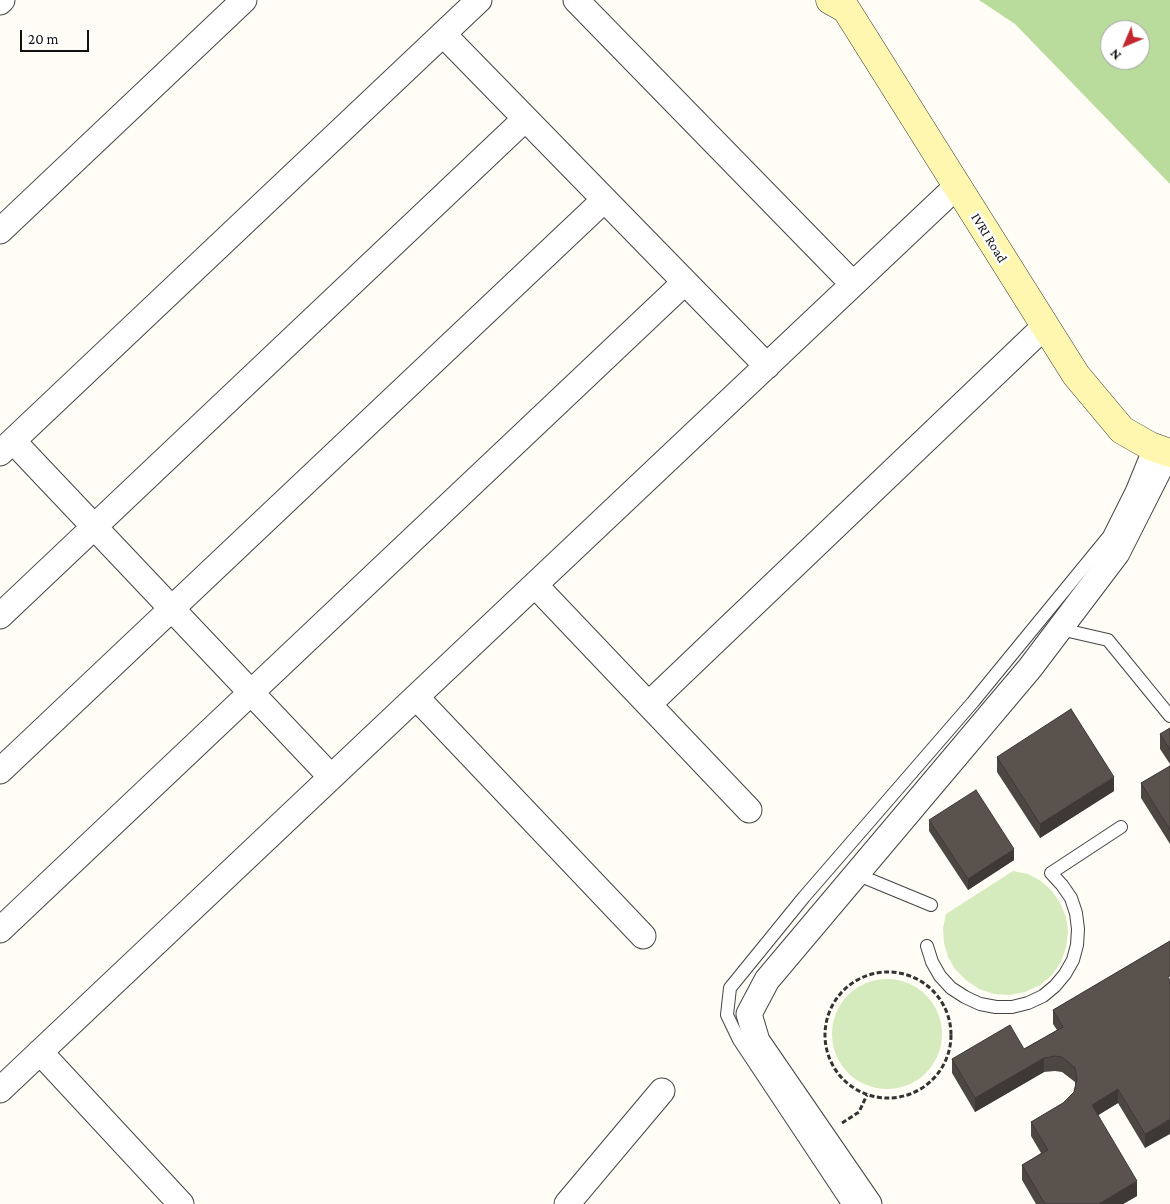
<!DOCTYPE html>
<style>
body{margin:0}
#map{position:relative;width:1170px;height:1204px;overflow:hidden;background:#fffdf5;font-family:"Crimson Pro",serif}
canvas{display:block}
.north{position:absolute;left:1100px;top:20px;width:50px;height:50px;box-sizing:border-box;background:#fff;border:1px solid #a0a0a0;border-radius:50%;rotate:225deg;font-size:14px;font-weight:700;line-height:20px;text-align:center;color:#111}
.north::after{content:'';display:block;margin:auto;width:18px;height:22px;background:#c4262e;clip-path:polygon(50% 0,100% 100%,50% 72%,0 100%)}
.scale{position:absolute;left:20px;top:30px;width:69px;height:22px;box-sizing:border-box;border:2px solid #111;border-top:0;padding-left:6px;font-size:15px;line-height:18px;white-space:nowrap;color:#111;-webkit-text-stroke:4px #fff;paint-order:stroke}
</style>
<div id="map">
<canvas width="1170" height="1204"></canvas>
<div class="north">N</div>
<div class="scale">20 m</div>
</div>
<script>
const ctx = document.querySelector('canvas').getContext('2d');
ctx.lineJoin = 'round';
function paint(path, color) {
  ctx.fillStyle = color;
  ctx.fill(path, 'evenodd');
}
function shape(rows) {
  const path = new Path2D();
  for (const r of rows) {
    if (r.length === 3) {
      path.moveTo(r[0] + r[2], r[1]);
      path.arc(r[0], r[1], r[2], 0, 2 * Math.PI);
      continue;
    }
    path.moveTo(r[0], r[1]);
    for (let i = 2; i < r.length; i += 2) path.lineTo(r[i], r[i + 1]);
  }
  return path;
}
function strokePath(path, color, width, dash) {
  ctx.strokeStyle = color;
  ctx.lineWidth = width;
  ctx.lineCap = dash ? 'butt' : 'round';
  ctx.setLineDash(dash || []);
  ctx.stroke(path);
}
function label(font, color, halo, rows, align = 'center') {
  ctx.font = font + ' "Crimson Pro",serif';
  ctx.lineWidth = 5;
  ctx.setLineDash([]);
  ctx.textBaseline = 'middle';
  ctx.strokeStyle = halo;
  ctx.fillStyle = color;
  for (const [text, x, y, turn = 0] of rows) {
    ctx.save();
    ctx.translate(x, y);
    ctx.rotate((+turn || 0) * Math.PI / 180);
    ctx.textAlign = isNaN(turn) ? turn : align;
    if (halo) ctx.strokeText(text, 0, 0);
    ctx.fillText(text, 0, 0);
    ctx.restore();
  }
}
const green = shape([
 [1013,871,1028,874,1041,881,1052,891,1060,903,1066,917,1068,932,1066,947,1061,962,1052,975,1040,985,1025,992,1010,995,994,994,979,989,966,980,955,969,948,957,944,943,943,928,946,914],
 [887,1034,55]
]);
const forest = shape([
 [979,0,1170,0,1170,184,1015,24],
 [1110,30,1140,30,1140,60,1110,60]
]);
const path = shape([
 [888,1035,63],
 [842,1123,859,1112,867,1095]
]);
const lane = shape([
 [1060,629,1108,640,1170,716],
 [856,874,931,905],
 [927,946,932,962,940,976,951,988,965,997,980,1004,996,1007,1012,1007,1028,1003,1043,996,1055,986,1065,974,1073,960,1077,945,1078,929,1076,913,1071,898,1062,885,1051,873,1121,827],
 [848,1204,739,1040,727,1015,730,988,804,897,973,702,1109,536,1132,490,1150,446]
]);
const street = shape([
 [576,0,853,284],
 [0,2,2,0],
 [443,34,767,366],
 [0,231,244,0],
 [13,441,331,777],
 [0,453,479,0],
 [535,585,749,810],
 [0,616,525,119],
 [416,697,643,936],
 [649,704,1045,326],
 [0,771,604,200],
 [0,930,685,282],
 [40,1052,181,1204],
 [0,1090,957,186],
 [567,1204,662,1091],
 [869,1204,757,1041,749,1014,767,980,1030,668,1117,553,1168,452]
]);
const secondary = shape([
 [830,0,846,9,1076,375,1122,430,1150,446,1170,453]
]);
const wall = shape([
 [1170,728,1170,764,1160,749,1160,734],
 [997,757,1114,791,1040,838,997,772],
 [1170,766,1170,844,1141,798,1141,783],
 [929,820,1014,860,968,890,929,831],
 [1170,941,1145,1148,1118,1103,1098,1115,1137,1196,1123,1204,1036,1204,1022,1180,1022,1165,1041,1153,1031,1136,1031,1122,1063,1103,1074,1092,1075,1086,1075,1082,1062,1072,1055,1071,1044,1072,975,1112,952,1073,952,1059,1024,1049,1057,1030,1053,1024,1053,1010]
]);
const shadedWall = shape([
 [1114,777,1114,791,1040,838,1040,824],
 [1014,849,1014,860,968,890,968,879],
 [1044,1058,1044,1072,975,1112,975,1098],
 [1118,1089,1118,1103,1092,1119,1092,1105],
 [1170,1119,1170,1134,1145,1148,1145,1134],
 [1137,1181,1137,1196,1123,1204,1099,1204]
]);
const building = shape([
 [1071,709,1114,777,1040,824,997,757,1071,709],
 [1170,728,1170,750,1160,734,1170,728],
 [1170,766,1170,830,1141,783,1170,766],
 [976,790,1014,849,968,879,929,820,976,790],
 [1170,941,1170,976,1168,977,1170,980,1170,1119,1145,1134,1118,1089,1092,1105,1137,1181,1099,1204,1045,1204,1022,1165,1048,1150,1031,1122,1063,1103,1074,1092,1077,1079,1075,1068,1062,1057,1055,1056,1044,1058,975,1098,952,1059,1010,1025,1024,1049,1063,1027,1053,1010,1170,941]
]);
const streetNames = [
 ["IVRI Road",989,238,58]
];
paint(green, '#d5ebbd');
paint(forest, '#b9dc9c');
strokePath(lane, '#444', 14);
strokePath(street, '#444', 27);
strokePath(secondary, '#333', 29);
strokePath(path, '#333', 3, [5, 2.5]);
strokePath(lane, '#fff', 12);
strokePath(street, '#fff', 25);
strokePath(secondary, '#fff6b0', 28);
paint(wall, '#4d4742');
paint(shadedWall, '#3f3936');
paint(building, '#5a524d');
strokePath(building, '#3f3936', 1);
label('14px', '#111', '#fff', streetNames);
</script>
